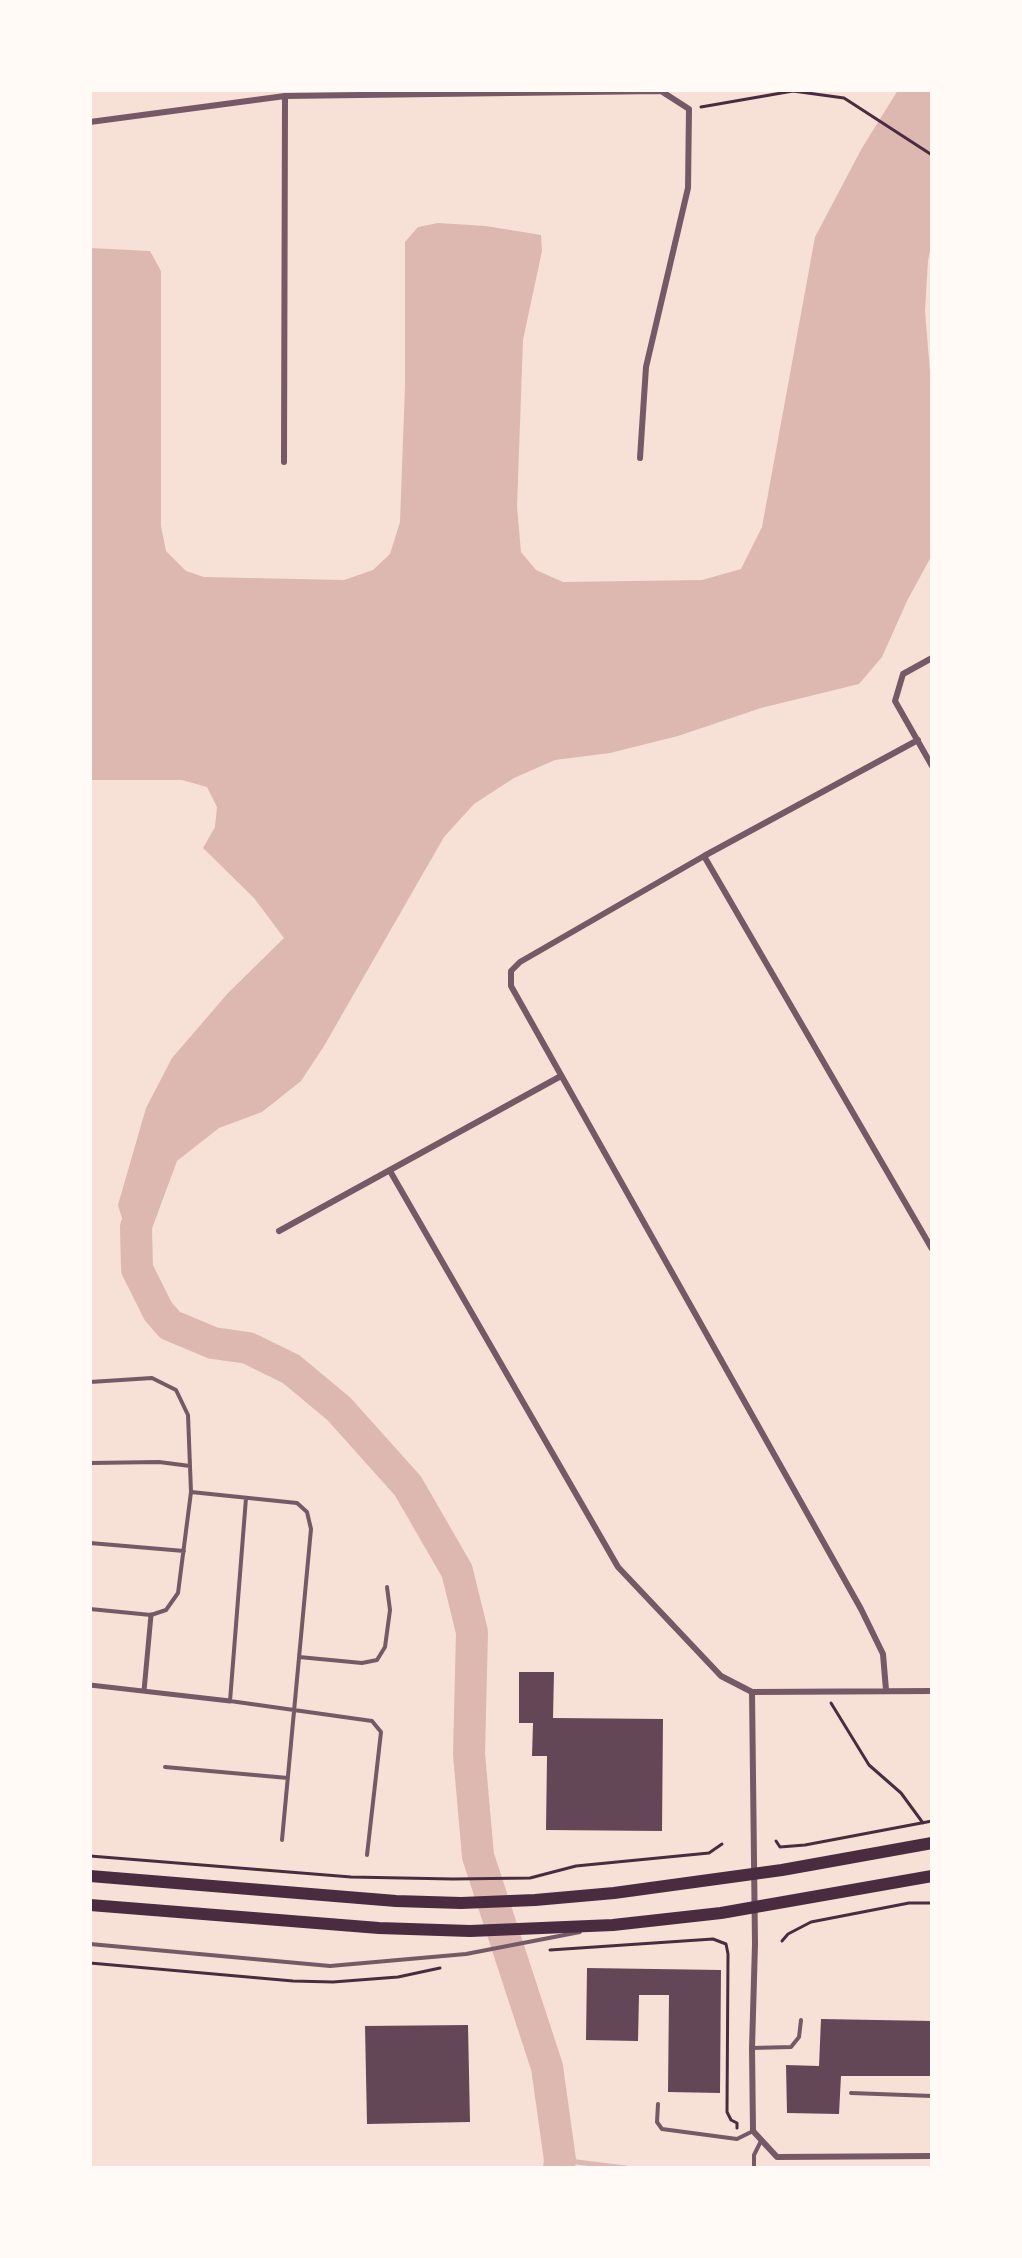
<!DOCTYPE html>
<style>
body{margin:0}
#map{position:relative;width:1022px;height:2258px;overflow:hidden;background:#f7e1d7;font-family:"PT Serif",serif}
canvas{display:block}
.frame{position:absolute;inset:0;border:92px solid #fffaf5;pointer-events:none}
</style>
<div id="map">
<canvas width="1022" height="2258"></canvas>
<div class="frame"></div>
</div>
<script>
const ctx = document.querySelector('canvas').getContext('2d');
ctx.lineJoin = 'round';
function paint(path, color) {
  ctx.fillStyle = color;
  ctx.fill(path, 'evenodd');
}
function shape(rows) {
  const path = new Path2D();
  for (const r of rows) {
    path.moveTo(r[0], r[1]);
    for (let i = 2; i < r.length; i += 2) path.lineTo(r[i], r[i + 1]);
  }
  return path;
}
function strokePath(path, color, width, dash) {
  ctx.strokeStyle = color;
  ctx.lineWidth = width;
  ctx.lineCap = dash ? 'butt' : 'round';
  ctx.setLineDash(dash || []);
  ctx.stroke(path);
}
const water = shape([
 [898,90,932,90,932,240,928,261,925,311,932,396,932,555,907,601,882,657,859,684,761,708,678,736,610,753,555,760,514,778,474,804,444,837,324,1046,301,1081,262,1112,219,1128,177,1161,137,1269,118,1205,146,1108,172,1058,228,993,284,938,254,898,203,848,215,827,217,807,207,787,182,780,90,780,90,248,150,251,161,271,161,526,166,551,186,571,204,577,344,580,373,570,390,554,400,522,405,386,405,242,418,227,438,223,486,226,541,235,542,251,523,340,517,507,521,552,536,570,563,582,702,580,741,569,762,527,815,237,862,148]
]);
const stream = shape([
 [560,2160,626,2168]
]);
const river = shape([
 [136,1227,137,1269,158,1311,170,1325,213,1343,248,1348,291,1369,339,1409,408,1486,457,1571,472,1632,469,1754,478,1856,547,2067,560,2160,559,2168]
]);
const building = shape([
 [519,1672,554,1672,553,1718,663,1719,662,1831,546,1830,547,1756,532,1756,533,1723,519,1723],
 [587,1968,721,1970,720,2093,668,2092,669,1995,639,1995,638,2041,586,2040],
 [821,2019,932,2021,932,2076,841,2076,839,2114,787,2113,786,2065,819,2066],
 [468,2025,470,2122,367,2124,365,2026]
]);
const path = shape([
 [701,107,793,91,844,98,932,155],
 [831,1703,869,1765,901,1793,923,1823],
 [776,1841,780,1847,805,1845,932,1821],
 [90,1856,351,1877,453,1879,530,1878,576,1866,709,1853,722,1844],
 [782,1941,788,1934,811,1922,909,1903,932,1903],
 [550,1950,713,1939,726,1944,728,1954,727,2112,731,2120,737,2123,737,2128],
 [90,1963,293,1981,333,1982,398,1977,440,1968]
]);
const service = shape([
 [90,1382,152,1378,176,1390,188,1415,191,1492,178,1593,166,1610,151,1615,90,1609],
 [90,1463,159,1462,190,1466],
 [191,1492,297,1503,307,1512,311,1529,282,1840],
 [246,1498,230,1701,372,1721,381,1732,367,1855],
 [90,1543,184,1551],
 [299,1657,362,1663,377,1660,385,1647,390,1610,387,1587],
 [165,1767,288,1778],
 [90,1944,330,1966,466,1954,580,1932],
 [752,2048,791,2047,799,2037,801,2020],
 [851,2093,932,2096],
 [658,2104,657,2122,662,2129,737,2139,753,2131],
 [754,2168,754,2155,761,2141]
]);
const pedestrian = shape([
 [90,1685,230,1701],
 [144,1691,151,1615]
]);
const minor = shape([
 [90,122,285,96,661,91,689,109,688,188,646,367,640,458],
 [284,462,285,96],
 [932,658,903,674,895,701,932,766],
 [704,856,932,1249],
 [390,1171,618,1567,721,1676,752,1692,932,1691],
 [279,1231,561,1076],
 [886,1690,883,1654,861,1609,511,986,511,971,520,962,704,856,918,740],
 [752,1692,755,1944,752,2048,753,2131,777,2157,932,2156]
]);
const trunk = shape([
 [90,1876,396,1901,461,1903,535,1900,614,1893,782,1870,932,1843],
 [90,1905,379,1928,470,1931,542,1928,613,1925,721,1913,932,1876]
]);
paint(water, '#dcb8b0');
strokePath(stream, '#dcb8b0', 5);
strokePath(river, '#dcb8b0', 32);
paint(building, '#644757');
strokePath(path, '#4a2c40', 3);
strokePath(service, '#755966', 4);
strokePath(pedestrian, '#755966', 5);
strokePath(minor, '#755966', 6);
strokePath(trunk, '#4a2c40', 12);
</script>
